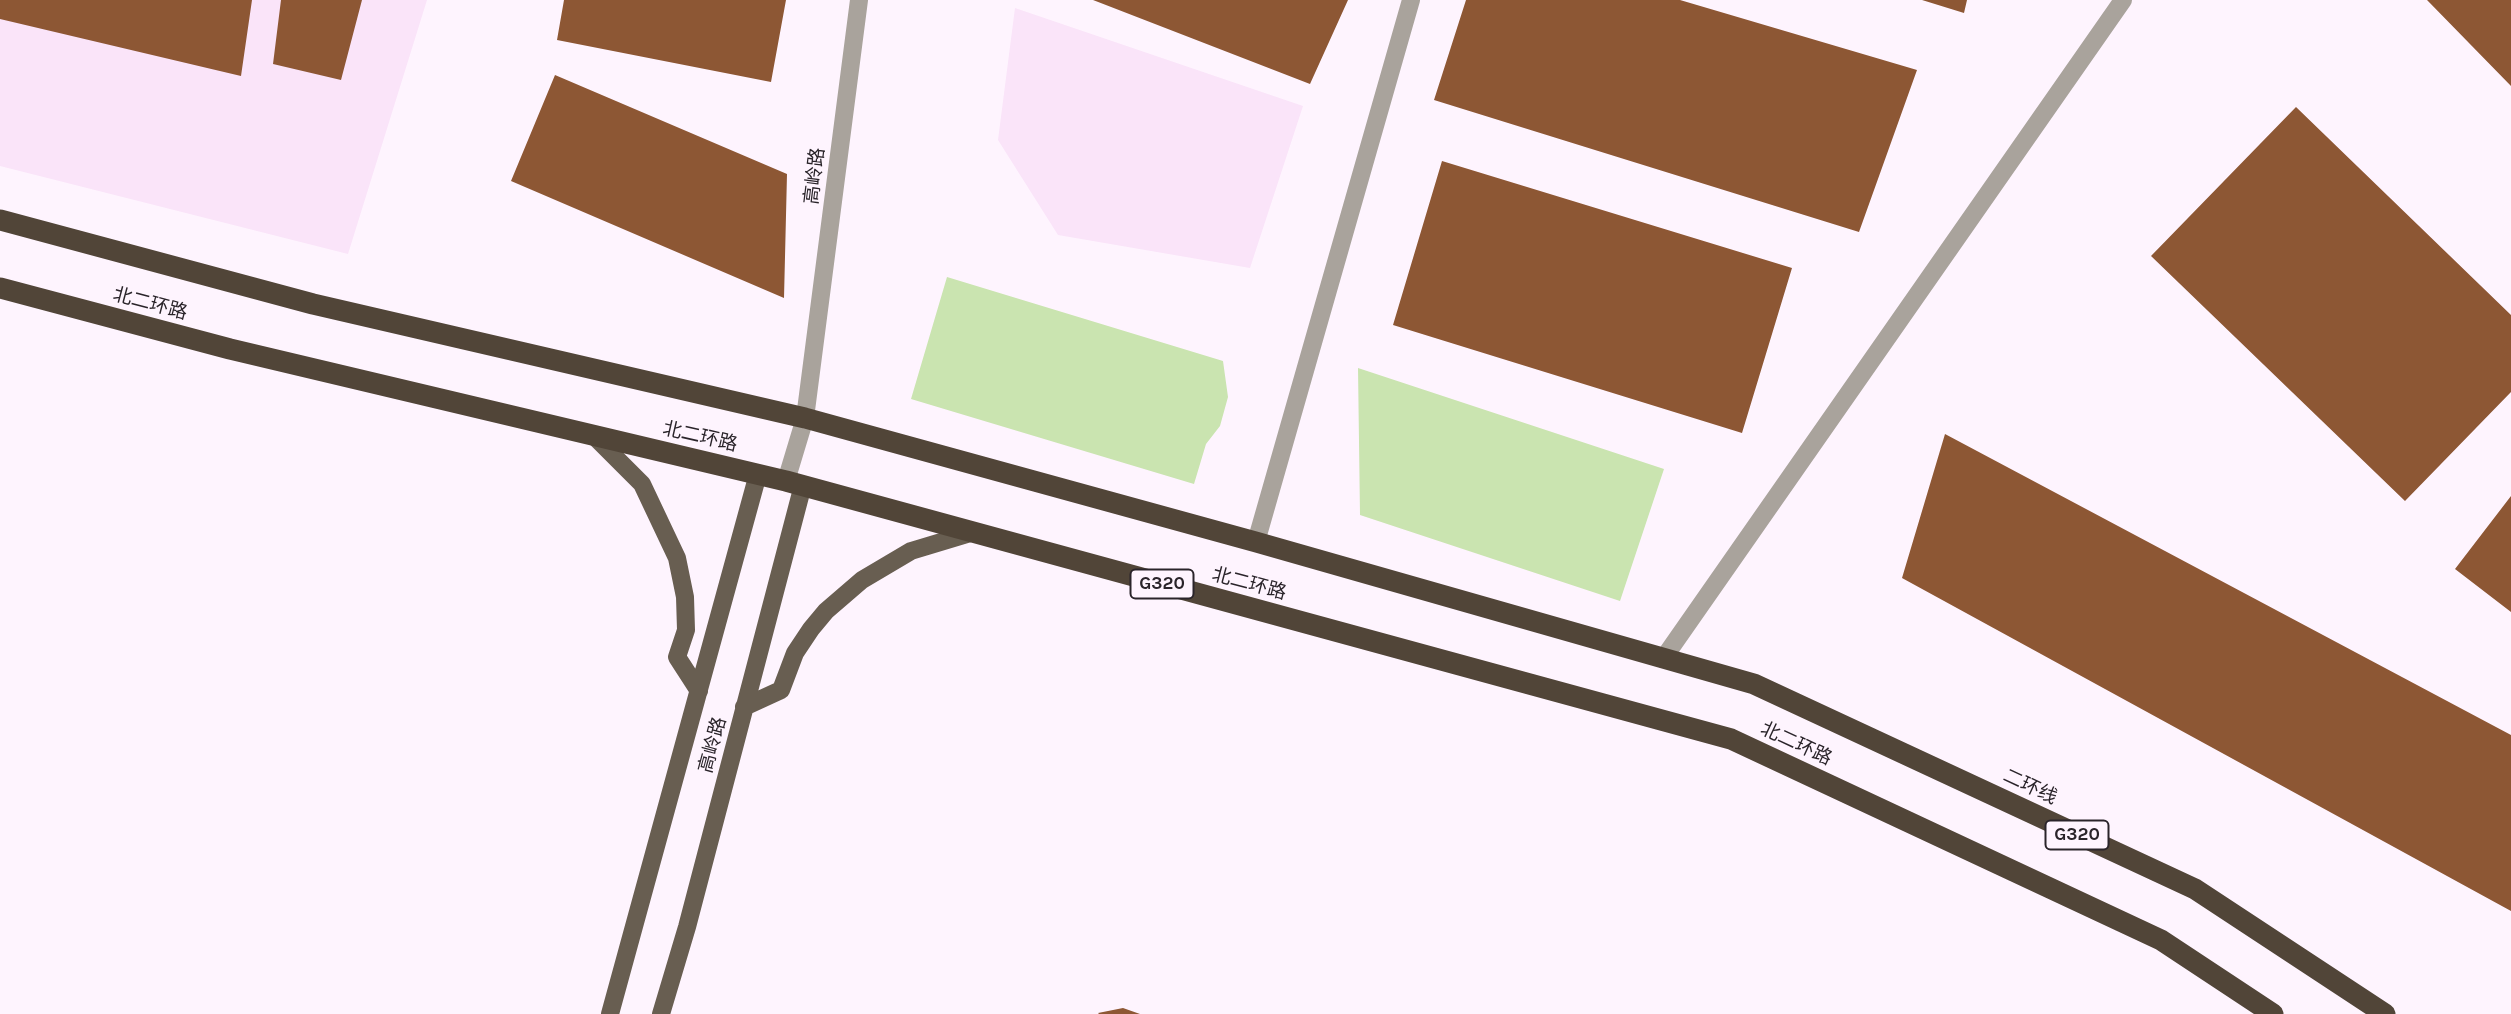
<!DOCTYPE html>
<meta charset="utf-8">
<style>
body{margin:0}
canvas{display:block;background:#fef4fe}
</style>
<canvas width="2511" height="1014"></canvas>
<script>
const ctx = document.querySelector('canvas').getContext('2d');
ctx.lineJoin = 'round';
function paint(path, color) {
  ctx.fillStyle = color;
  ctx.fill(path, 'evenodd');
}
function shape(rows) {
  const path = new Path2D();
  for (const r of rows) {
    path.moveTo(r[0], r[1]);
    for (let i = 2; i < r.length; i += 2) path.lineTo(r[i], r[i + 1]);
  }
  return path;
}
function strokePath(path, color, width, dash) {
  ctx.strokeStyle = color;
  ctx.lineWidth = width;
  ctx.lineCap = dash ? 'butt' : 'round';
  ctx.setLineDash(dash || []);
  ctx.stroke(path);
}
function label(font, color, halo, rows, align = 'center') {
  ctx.font = font + ' Karla,"Noto Sans SC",sans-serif';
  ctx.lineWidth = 7;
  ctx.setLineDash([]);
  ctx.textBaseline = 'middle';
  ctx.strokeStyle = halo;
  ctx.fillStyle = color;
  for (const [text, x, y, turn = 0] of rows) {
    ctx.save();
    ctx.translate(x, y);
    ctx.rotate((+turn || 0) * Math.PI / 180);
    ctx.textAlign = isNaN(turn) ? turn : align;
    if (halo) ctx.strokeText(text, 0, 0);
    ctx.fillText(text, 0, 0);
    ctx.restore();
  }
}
const built = shape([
 [0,0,427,0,348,254,0,166],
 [1015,8,1303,106,1250,268,1058,235,998,140]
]);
const green = shape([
 [947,277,1223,361,1228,397,1220,426,1206,444,1194,484,911,399],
 [1358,368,1664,469,1620,601,1360,515]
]);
const building = shape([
 [0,0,252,0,241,76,0,19],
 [281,0,362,0,341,80,273,64],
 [564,0,786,0,771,82,557,40],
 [1093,0,1348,0,1310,84],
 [1466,0,1680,0,1917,70,1859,232,1434,100],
 [1922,0,1967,0,1964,13],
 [2427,0,2511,0,2511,86],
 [555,75,787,174,784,298,511,181],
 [2296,107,2511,315,2511,392,2405,501,2151,256],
 [1442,161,1792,268,1742,433,1393,325],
 [1945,434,2511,735,2511,911,1902,578],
 [2511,496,2511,612,2455,569],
 [1123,1008,1140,1014,1099,1014,1098,1013]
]);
const street = shape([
 [786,481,805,418,859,0],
 [1256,542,1411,0],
 [1663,659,2123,0]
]);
const primary = shape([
 [594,436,642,484,677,558,685,597,686,630,677,657,699,691],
 [744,707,781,690,795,653,811,629,826,611,862,580,911,551,974,532],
 [610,1014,758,474],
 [661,1014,687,927,803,485]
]);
const highway = shape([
 [0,220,313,304,805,418,1256,542,1754,684,2195,889,2385,1014],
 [0,288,230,349,786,481,1731,739,2161,940,2273,1014]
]);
const shields = [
 [1162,584,63],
 [2077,835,63]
];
const shieldNames = [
 ["G320",1162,584],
 ["G320",2077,835]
];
const streetNames = [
 ["高岭路",815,176,-83],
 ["北二环路",150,304,15],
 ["北二环路",700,437,13],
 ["北二环路",1249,584,15],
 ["北二环路",1796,744,25],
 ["高岭路",713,745,-75],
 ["二环线",2030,787,25]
];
paint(built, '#fae4f9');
paint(green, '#cae4b0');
paint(building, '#8d5734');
strokePath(street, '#a9a39c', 18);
strokePath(primary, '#685e51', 18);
strokePath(highway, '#514538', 21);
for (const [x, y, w] of shields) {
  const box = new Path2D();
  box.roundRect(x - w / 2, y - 14.5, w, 29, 5);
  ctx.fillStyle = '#fef4fe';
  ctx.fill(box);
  strokePath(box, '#2a242a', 2);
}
label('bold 18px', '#2a242a', null, shieldNames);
label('19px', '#2a242a', '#fef4fe', streetNames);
</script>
